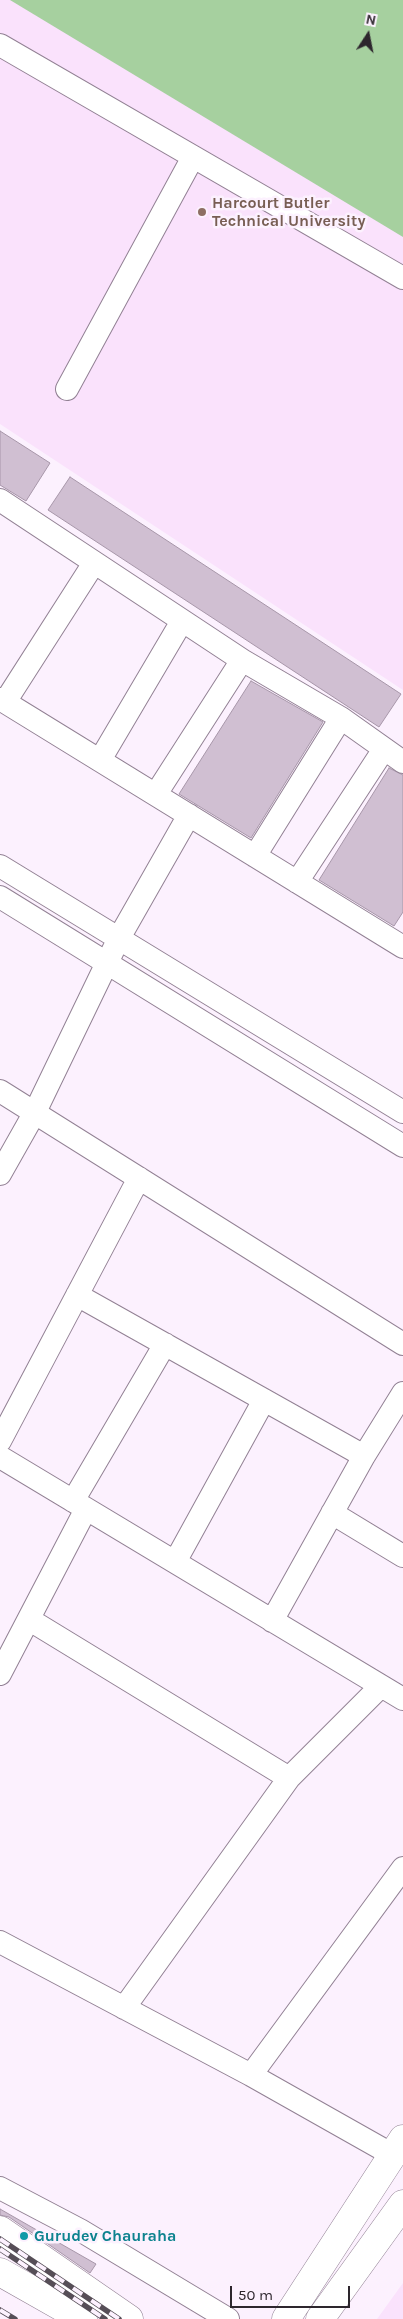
<!DOCTYPE html>
<style>
body{margin:0}
#map{position:relative;width:403px;height:2319px;overflow:hidden;background:#fcf1fe;font-family:Karla,sans-serif}
canvas{display:block}
.north{position:absolute;left:343px;top:10px;width:50px;height:50px;-webkit-text-stroke:4px #fcf1fe;paint-order:stroke;rotate:11deg;font-size:14px;font-weight:700;line-height:20px;text-align:center;color:#2d262d}
.north::after{content:'';display:block;margin:auto;width:18px;height:22px;background:#2d262d;clip-path:polygon(50% 0,100% 100%,50% 72%,0 100%)}
.scale{position:absolute;left:230px;top:2286px;width:120px;height:22px;box-sizing:border-box;border:2px solid #2d262d;border-top:0;padding-left:6px;font-size:15px;line-height:18px;white-space:nowrap;color:#2d262d;-webkit-text-stroke:4px #fcf1fe;paint-order:stroke}
</style>
<div id="map">
<canvas width="403" height="2319"></canvas>
<div class="north">N</div>
<div class="scale">50 m</div>
</div>
<script>
const ctx = document.querySelector('canvas').getContext('2d');
ctx.lineJoin = 'round';
function paint(path, color) {
  ctx.fillStyle = color;
  ctx.fill(path, 'evenodd');
}
function shape(rows) {
  const path = new Path2D();
  for (const r of rows) {
    path.moveTo(r[0], r[1]);
    for (let i = 2; i < r.length; i += 2) path.lineTo(r[i], r[i + 1]);
  }
  return path;
}
function strokePath(path, color, width, dash) {
  ctx.strokeStyle = color;
  ctx.lineWidth = width;
  ctx.lineCap = dash ? 'butt' : 'round';
  ctx.setLineDash(dash || []);
  ctx.stroke(path);
}
function label(font, color, halo, rows, align = 'center') {
  ctx.font = font + ' Karla,sans-serif';
  ctx.lineWidth = 5;
  ctx.setLineDash([]);
  ctx.textBaseline = 'middle';
  ctx.strokeStyle = halo;
  ctx.fillStyle = color;
  for (const [text, x, y, turn = 0] of rows) {
    ctx.save();
    ctx.translate(x, y);
    ctx.rotate((+turn || 0) * Math.PI / 180);
    ctx.textAlign = isNaN(turn) ? turn : align;
    if (halo) ctx.strokeText(text, 0, 0);
    ctx.fillText(text, 0, 0);
    ctx.restore();
  }
}
const built = shape([
 [0,0,403,0,403,690,0,424],
 [403,2283,403,2319,377,2319]
]);
const forest = shape([
 [10,0,403,0,403,237]
]);
const building = shape([
 [0,431,50,463,26,501,0,485,0,431],
 [70,477,401,694,379,727,48,510,70,477],
 [251,681,323,722,251,838,179,794,251,681],
 [389,768,403,775,403,912,394,926,319,880,389,768],
 [0,2209,96,2264,90,2273,9,2217,0,2215,0,2209]
]);
const minor = shape([
 [0,45,403,278],
 [67,389,193,157],
 [0,500,242,660,341,718,403,762],
 [0,699,403,947],
 [5,702,94,563],
 [100,760,182,621],
 [156,794,242,660],
 [255,856,341,718],
 [0,866,403,1112],
 [297,882,384,749],
 [0,897,403,1146],
 [0,1091,403,1344],
 [0,1174,35,1112,119,938,189,815],
 [77,1295,364,1456],
 [0,1441,139,1178],
 [0,1457,403,1699],
 [73,1501,165,1344],
 [332,1513,403,1556],
 [175,1562,264,1400],
 [30,1620,289,1778],
 [272,1621,364,1456,403,1393],
 [0,1674,86,1509],
 [0,1942,251,2075,391,2154],
 [124,2008,289,1778,381,1686],
 [251,2075,403,1868],
 [0,2188,80,2230,228,2319]
]);
const major = shape([
 [286,2319,403,2139],
 [320,2319,403,2204]
]);
const highway = shape([
 [0,2230,129,2319],
 [0,2272,83,2319]
]);
const rail = shape([
 [0,2239,119,2319],
 [0,2249,105,2319],
 [0,2310,15,2319]
]);
const markers = [
 [202,212,5,"#8d6e63"],
 [24,2236,5,"#0f9aa8"]
];
const educationNames = [
 ["Harcourt Butler",212,203],
 ["Technical University",212,221]
];
const cultureNames = [
 ["Gurudev Chauraha",34,2236]
];
paint(built, '#fae2fc');
paint(forest, '#a6d09f');
paint(building, '#d0bfd2');
strokePath(building, '#a796a9', 1);
strokePath(minor, '#928194', 24);
strokePath(major, '#928194', 29);
strokePath(highway, '#928194', 29);
strokePath(minor, '#fff', 22);
strokePath(major, '#fff', 28);
strokePath(highway, '#fff', 28);
strokePath(rail, '#564e57', 5.5);
strokePath(rail, '#fcf1fe', 4, [11]);
for (const [x, y, r, color] of markers) {
  const dot = new Path2D();
  dot.arc(x, y, r, 0, 2 * Math.PI);
  ctx.fillStyle = color;
  ctx.fill(dot);
  strokePath(dot, '#fcf1fe', 2);
}
label('bold 16px', '#785e54', '#fcf1fe', educationNames, 'left');
label('bold 16px', '#0d838f', '#fcf1fe', cultureNames, 'left');
</script>
